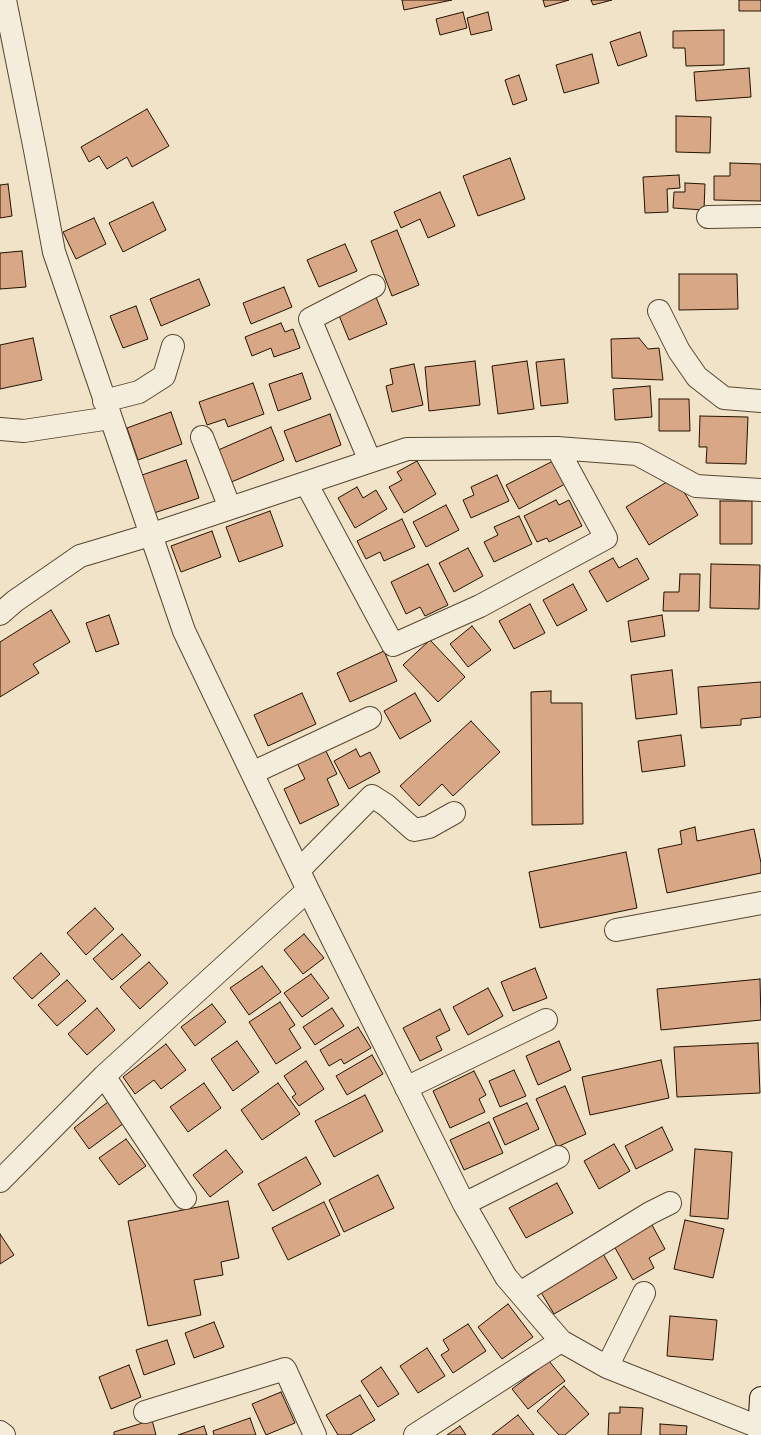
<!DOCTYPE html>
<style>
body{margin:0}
canvas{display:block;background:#f0e3c7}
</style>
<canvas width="761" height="1435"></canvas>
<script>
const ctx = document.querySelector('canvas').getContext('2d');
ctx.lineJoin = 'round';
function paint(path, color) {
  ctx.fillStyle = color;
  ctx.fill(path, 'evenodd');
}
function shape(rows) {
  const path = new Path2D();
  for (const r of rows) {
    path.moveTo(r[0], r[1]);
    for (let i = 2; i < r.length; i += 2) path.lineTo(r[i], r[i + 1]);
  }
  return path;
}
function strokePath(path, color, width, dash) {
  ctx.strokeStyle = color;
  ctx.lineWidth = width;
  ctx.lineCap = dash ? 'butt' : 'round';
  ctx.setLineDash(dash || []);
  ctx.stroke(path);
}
const building = shape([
 [402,0,452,0,404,10,402,0],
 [543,0,569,0,545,7,543,0],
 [591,0,612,0,593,5,591,0],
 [739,0,761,0,761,11,739,11,739,0],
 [463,12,467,28,440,35,436,19,463,12],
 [488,12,492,30,471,35,467,18,488,12],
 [724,30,724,65,686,66,685,48,673,48,673,31,724,30],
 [640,32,647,56,618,66,610,42,640,32],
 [592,54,599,83,564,93,556,65,592,54],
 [749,68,751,97,696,101,694,72,749,68],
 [519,75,527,100,513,105,505,80,519,75],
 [147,109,169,146,132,167,127,157,107,169,99,156,89,162,81,147,147,109],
 [676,116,711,117,710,153,676,152,676,116],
 [510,158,525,199,478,216,463,176,510,158],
 [730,163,761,164,761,201,714,200,714,176,730,176,730,163],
 [679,175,680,188,667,189,668,212,645,213,643,177,679,175],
 [685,183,705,184,704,210,673,208,674,192,685,192,685,183],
 [8,184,12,216,0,218,0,185,8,184],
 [440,192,455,226,428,238,420,219,401,228,394,212,440,192],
 [153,202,166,230,123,252,109,223,153,202],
 [94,218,106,244,76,259,63,232,94,218],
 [397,230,419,285,392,296,371,241,397,230],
 [345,244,357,271,319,287,307,260,345,244],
 [22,251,26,287,0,289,0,253,22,251],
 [679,274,737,274,738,309,679,310,679,274],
 [199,279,210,305,161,326,150,299,199,279],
 [284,287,292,307,251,324,243,303,284,287],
 [376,297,387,324,349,340,338,313,376,297],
 [136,306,148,339,123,348,110,316,136,306],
 [281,323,285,332,293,329,300,348,274,357,271,348,252,356,245,337,281,323],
 [33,338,42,380,0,389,0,345,33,338],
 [639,338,648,349,659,348,663,380,612,378,611,339,639,338],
 [564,359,568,403,541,406,536,362,564,359],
 [475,361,480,405,429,411,425,367,475,361],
 [527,361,534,409,498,414,492,366,527,361],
 [414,364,423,405,392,412,386,386,393,384,390,369,414,364],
 [302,373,311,399,278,411,269,384,302,373],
 [253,383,264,414,228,427,225,419,207,425,199,402,253,383],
 [650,386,652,417,615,420,613,389,650,386],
 [659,399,689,399,690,431,659,431,659,399],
 [171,412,182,444,138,460,127,428,171,412],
 [330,414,341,445,296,462,284,431,330,414],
 [700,416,748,417,746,464,706,463,707,447,699,447,700,416],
 [271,427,284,460,229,483,216,451,271,427],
 [186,460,199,498,154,513,142,475,186,460],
 [417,461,436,494,404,513,389,487,402,480,397,472,417,461],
 [553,461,565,484,519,509,506,485,553,461],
 [497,475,509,501,471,518,463,500,474,495,471,487,497,475],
 [675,477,698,515,649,545,626,507,675,477],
 [357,487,363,498,376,490,387,509,355,528,338,498,357,487],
 [556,500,559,505,569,500,582,526,549,542,547,538,537,542,524,516,556,500],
 [720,501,752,501,752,544,720,544,720,501],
 [446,505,459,530,426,547,413,522,446,505],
 [270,511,283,546,239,562,226,527,270,511],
 [519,516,532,544,494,562,484,542,498,535,494,527,519,516],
 [402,519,415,547,384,561,380,552,366,559,357,541,402,519],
 [212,531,221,557,181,572,171,546,212,531],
 [468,548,483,576,454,592,439,563,468,548],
 [613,558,619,568,637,558,649,579,607,602,589,571,613,558],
 [428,564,448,605,425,616,420,607,406,614,391,582,428,564],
 [711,564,760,565,759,609,710,608,711,564],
 [680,574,700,574,699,611,663,611,664,592,679,592,680,574],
 [573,584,587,610,557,626,543,600,573,584],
 [530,604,545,633,514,649,499,621,530,604],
 [51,610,70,642,33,664,39,673,0,697,0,642,51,610],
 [109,615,119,644,96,652,86,623,109,615],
 [662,615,665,636,631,642,628,621,662,615],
 [472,626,491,650,468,667,450,644,472,626],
 [430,640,465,677,438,702,403,665,430,640],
 [384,651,397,681,350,702,337,673,384,651],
 [672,670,677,714,636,719,631,675,672,670],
 [761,682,761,717,741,719,741,725,701,728,698,687,761,682],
 [551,691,551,703,582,703,583,824,532,825,531,692,551,691],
 [302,693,316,724,268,746,254,715,302,693],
 [415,693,431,721,400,739,384,711,415,693],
 [471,721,500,752,453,796,442,784,419,806,400,786,471,721],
 [681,735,685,766,642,772,638,741,681,735],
 [324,747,337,774,327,779,339,805,300,824,284,789,305,779,296,761,324,747],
 [356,749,360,757,370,752,380,772,349,789,334,761,356,749],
 [695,827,697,841,754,829,761,863,761,873,667,893,658,849,682,844,680,831,695,827],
 [626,852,637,908,540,928,529,872,626,852],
 [95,908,114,929,86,955,67,933,95,908],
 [122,934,141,955,112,980,93,959,122,934],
 [304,934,324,958,303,974,284,950,304,934],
 [41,953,60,974,32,999,13,978,41,953],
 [149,962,168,983,140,1009,120,987,149,962],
 [262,966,281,992,249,1015,230,988,262,966],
 [535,968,547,998,513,1011,501,982,535,968],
 [311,974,329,998,302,1017,284,993,311,974],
 [760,979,761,1020,661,1030,657,989,760,979],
 [67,980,86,1001,57,1026,38,1005,67,980],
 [488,988,503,1016,468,1035,453,1007,488,988],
 [280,1002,295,1025,289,1029,301,1048,276,1064,249,1022,280,1002],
 [212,1004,226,1022,195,1046,181,1027,212,1004],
 [97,1008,115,1030,87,1055,68,1034,97,1008],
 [332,1008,344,1026,315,1045,303,1027,332,1008],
 [440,1009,450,1030,436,1037,442,1050,420,1061,403,1028,440,1009],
 [358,1027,371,1048,344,1064,341,1059,329,1066,320,1050,358,1027],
 [237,1041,259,1072,233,1091,211,1059,237,1041],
 [559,1041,571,1070,538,1085,526,1056,559,1041],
 [758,1043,760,1093,677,1097,674,1047,758,1043],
 [166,1044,186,1070,161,1089,154,1080,135,1094,123,1077,166,1044],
 [372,1055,383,1074,347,1095,336,1076,372,1055],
 [661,1060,669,1098,590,1115,582,1077,661,1060],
 [306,1061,324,1089,299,1106,292,1097,296,1094,284,1076,306,1061],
 [514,1070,526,1096,500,1107,489,1081,514,1070],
 [474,1071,486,1095,479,1099,485,1112,450,1128,433,1091,474,1071],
 [204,1083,221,1108,188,1132,170,1107,204,1083],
 [278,1083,300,1114,262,1140,241,1110,278,1083],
 [565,1086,586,1134,557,1147,536,1099,565,1086],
 [365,1095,383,1131,334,1157,315,1121,365,1095],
 [108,1102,124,1123,89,1149,74,1128,108,1102],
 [527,1103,539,1129,505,1145,493,1118,527,1103],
 [489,1122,503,1153,464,1170,450,1140,489,1122],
 [662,1127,673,1150,636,1169,625,1146,662,1127],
 [126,1139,146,1166,119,1185,99,1158,126,1139],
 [614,1144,630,1171,599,1189,584,1161,614,1144],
 [695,1149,732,1152,728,1219,690,1216,695,1149],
 [226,1150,243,1172,210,1197,193,1175,226,1150],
 [306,1157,321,1184,273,1211,258,1184,306,1157],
 [378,1175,394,1208,344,1232,329,1200,378,1175],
 [557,1183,573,1213,526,1238,509,1208,557,1183],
 [228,1201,239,1258,221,1262,223,1275,194,1280,201,1315,148,1326,128,1221,228,1201],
 [324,1202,340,1235,288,1260,272,1228,324,1202],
 [685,1220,724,1229,713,1278,674,1269,685,1220],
 [652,1225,665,1249,649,1258,654,1268,633,1280,614,1246,652,1225],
 [0,1234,14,1255,0,1264,0,1234],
 [602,1252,617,1278,554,1314,539,1289,602,1252],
 [508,1304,533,1337,502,1359,478,1327,508,1304],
 [670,1316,717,1320,713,1360,667,1356,670,1316],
 [214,1322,224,1347,194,1358,185,1333,214,1322],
 [468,1324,486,1351,453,1373,441,1355,449,1350,443,1340,468,1324],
 [167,1340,175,1364,144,1375,136,1350,167,1340],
 [427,1348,445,1376,418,1393,400,1366,427,1348],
 [549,1361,565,1381,528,1409,512,1389,549,1361],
 [129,1365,141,1397,111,1409,99,1377,129,1365],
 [381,1367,399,1394,378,1407,361,1381,381,1367],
 [564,1386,589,1414,565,1435,559,1435,537,1411,564,1386],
 [281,1392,295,1423,266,1435,252,1404,281,1392],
 [360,1395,375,1420,350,1435,338,1435,326,1415,360,1395],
 [620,1407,643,1408,641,1435,608,1435,609,1413,620,1413,620,1407],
 [518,1415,534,1435,492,1435,518,1415],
 [250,1418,256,1435,214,1435,213,1431,250,1418],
 [152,1420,156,1435,114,1435,114,1432,152,1420],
 [660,1424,687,1426,686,1435,660,1435,660,1424],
 [204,1426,207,1435,178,1435,204,1426],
 [460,1426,466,1435,447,1435,460,1426]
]);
const street = shape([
 [5,0,35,150,54,252,184,631,308,890,464,1204,506,1277,561,1341,607,1367,759,1427],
 [708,217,761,216],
 [659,311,679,351,697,377,724,398,761,401],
 [104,401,139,392,164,376,173,346],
 [0,429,24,431,110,418],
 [202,437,230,508],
 [370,461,310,319,374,286],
 [306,483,393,645,480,606,606,538,557,448],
 [0,614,15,601,80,556,150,535,407,449,557,448,637,454,696,486,761,490],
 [252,773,370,718],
 [299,870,372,796,386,805,414,830,429,827,454,813],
 [616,930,761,903],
 [104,1076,185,1198],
 [406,1088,546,1020],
 [0,1181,104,1076,308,890],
 [464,1204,558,1157],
 [520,1293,650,1213,670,1203],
 [607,1367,644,1293],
 [145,1412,285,1369,315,1435],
 [0,1432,4,1435],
 [415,1435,561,1341]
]);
const secondary = shape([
 [759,1435,761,1398]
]);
paint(building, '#d8a786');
strokePath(building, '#251200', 1);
strokePath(street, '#584632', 24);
strokePath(secondary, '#251200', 24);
strokePath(street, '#f5eddb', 22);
strokePath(secondary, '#f5eddb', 22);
</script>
